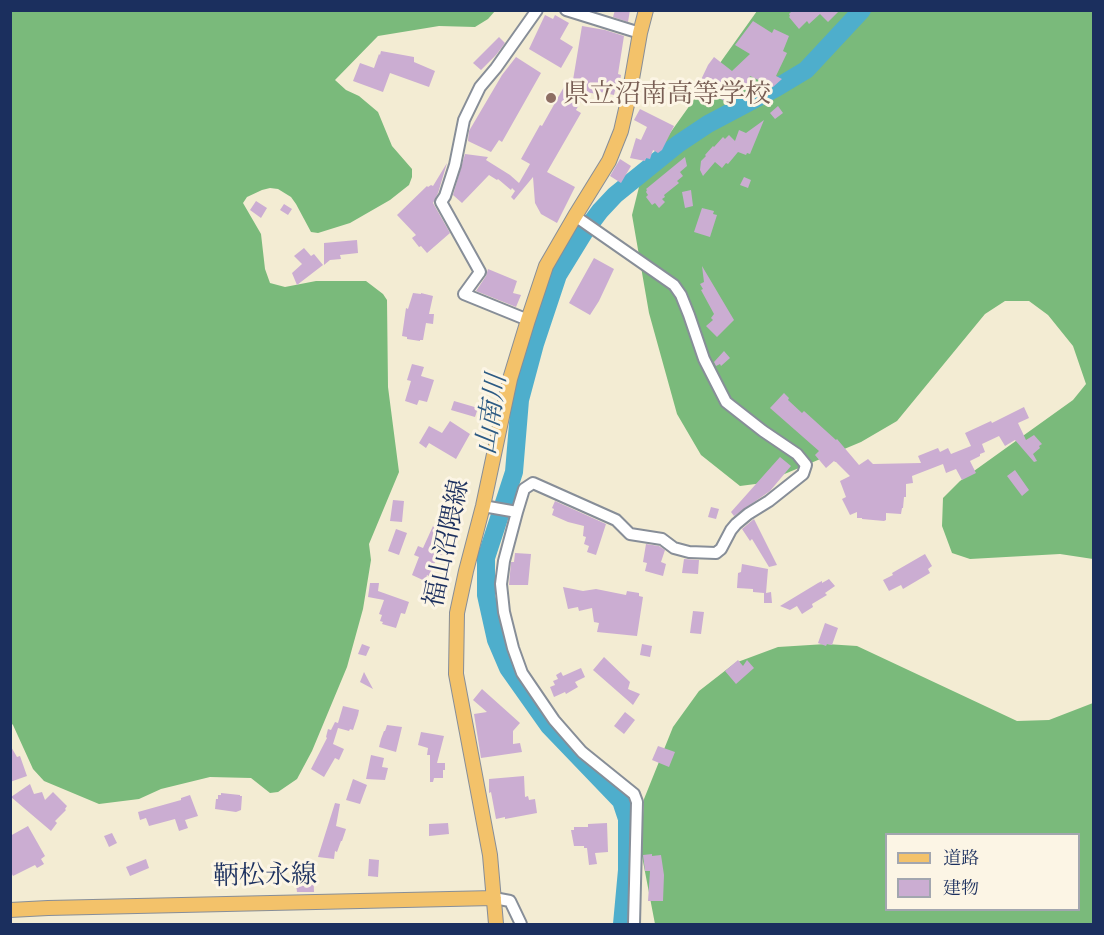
<!DOCTYPE html>
<meta charset="utf-8">
<style>
body{margin:0}
#map{position:relative;width:1104px;height:935px;overflow:hidden;background:#f3ecd3;font-family:"Sorts Mill Goudy","Noto Serif JP",serif}
canvas{display:block}
.frame{position:absolute;inset:0;border:12px solid #1b2f5e;pointer-events:none}
.legend{position:absolute;left:885px;top:833px;width:195px;height:78px;box-sizing:border-box;background:#fcf5e5;border:2px solid #a2a6af;margin:0;padding:8px 10px;list-style:none;font-size:18px;color:#1b2f5e}
.legend li{display:flex;align-items:center;gap:12px;height:30px}
.legend b{width:30px;border:2px solid #a2a6af}
</style>
<div id="map">
<canvas width="1104" height="935"></canvas>
<div class="frame"></div>
<ul class="legend">
<li><b style="height:8px;background:#f3c26a"></b>道路</li>
<li><b style="height:16px;background:#cbadd2"></b>建物</li>
</ul>
</div>
<script>
const ctx = document.querySelector('canvas').getContext('2d');
ctx.lineJoin = 'round';
function paint(path, color) {
  ctx.fillStyle = color;
  ctx.fill(path, 'evenodd');
}
function shape(rows) {
  const path = new Path2D();
  for (const r of rows) {
    path.moveTo(r[0], r[1]);
    for (let i = 2; i < r.length; i += 2) path.lineTo(r[i], r[i + 1]);
  }
  return path;
}
function strokePath(path, color, width, dash) {
  ctx.strokeStyle = color;
  ctx.lineWidth = width;
  ctx.lineCap = dash ? 'butt' : 'round';
  ctx.setLineDash(dash || []);
  ctx.stroke(path);
}
function label(font, color, halo, rows, align = 'center') {
  ctx.font = font + ' "Sorts Mill Goudy","Noto Serif JP",serif';
  ctx.lineWidth = 6;
  ctx.setLineDash([]);
  ctx.textBaseline = 'middle';
  ctx.strokeStyle = halo;
  ctx.fillStyle = color;
  for (const [text, x, y, turn = 0] of rows) {
    ctx.save();
    ctx.translate(x, y);
    ctx.rotate((+turn || 0) * Math.PI / 180);
    ctx.textAlign = isNaN(turn) ? turn : align;
    if (halo) ctx.strokeText(text, 0, 0);
    ctx.fillText(text, 0, 0);
    ctx.restore();
  }
}
const forest = shape([
 [10,11,495,11,488,19,475,27,439,26,378,36,335,80,346,90,359,96,378,112,392,146,412,169,412,177,409,185,390,200,350,223,318,233,311,232,296,204,291,197,278,189,270,188,262,190,247,197,243,203,261,234,265,269,270,283,285,287,316,281,366,281,383,294,387,300,388,387,399,472,369,544,371,560,363,609,347,667,312,751,297,779,278,792,270,793,251,778,210,777,161,789,139,799,99,804,44,781,33,769,13,725,11,723],
 [757,11,1093,11,1093,559,1060,554,970,559,952,553,942,526,943,498,960,481,1073,400,1086,384,1073,346,1048,315,1029,301,1005,301,985,314,897,421,861,442,763,483,740,486,701,455,677,414,649,313,632,215,643,171],
 [826,644,857,646,1017,721,1049,720,1093,703,1093,924,655,924,641,851,644,799,673,727,699,691,735,663,778,647],
 [886,834,1078,834,1078,910,886,910]
]);
const river = shape([
 [622,924,627,870,627,819,621,801,549,726,508,668,496,640,486,595,486,558,514,472,520,400,535,344,558,275,585,231,600,211,615,195,678,144,708,124,776,88,806,70,862,10]
]);
const building = shape([
 [615,10,630,10,628,22,613,17],
 [793,10,840,10,828,22,820,14,809,24,807,21,799,29,789,17,790,16,789,14],
 [545,15,553,19,555,15,569,23,560,39,573,47,561,68,529,49],
 [753,21,772,33,774,29,789,36,783,51,787,53,776,76,782,79,773,87,750,76,747,86,736,82,726,102,705,90,707,87,699,84,708,65,714,57,732,71,750,54,735,45],
 [582,26,605,30,624,36,618,74,621,75,619,86,616,86,614,95,596,91,596,94,586,92,576,110,581,113,547,172,575,187,557,223,541,214,535,203,533,177,514,200,511,197,515,191,512,188,511,190,498,179,497,180,489,175,462,203,453,195,465,154,488,157,486,160,510,175,519,183,530,164,521,159,540,125,542,126,565,85,572,86],
 [499,37,505,43,496,55,481,70,473,63],
 [381,51,414,57,414,62,435,71,429,87,390,73,383,92,353,81,360,63,374,68,379,54,380,55],
 [516,57,541,73,502,142,499,140,491,152,468,141,469,131,502,75],
 [778,106,783,113,775,119,770,113],
 [640,109,674,126,662,150,658,153,653,150,650,159,646,158,645,161,630,158,636,138,641,140,647,127,634,120],
 [764,120,750,154,747,153,746,155,738,152,728,164,726,163,722,168,715,162,703,176,700,170,701,161,706,156,705,155,713,146,714,147,723,137,725,139,729,135,735,141,739,130,746,133],
 [685,157,687,166,680,172,683,176,677,181,679,183,664,195,665,197,662,199,665,202,659,208,655,203,652,205,646,197,648,195,646,192,647,190,646,189],
 [620,159,631,166,621,183,610,176],
 [447,163,438,193,433,203,450,233,427,253,421,246,419,247,412,238,416,235,397,215,427,186,428,187,431,185,433,186],
 [744,177,751,180,748,188,740,185],
 [691,190,693,206,685,208,682,192],
 [256,201,267,208,261,218,250,210],
 [284,204,292,209,288,215,280,210],
 [702,208,714,211,713,214,717,215,710,237,694,232],
 [357,240,358,253,340,255,341,259,330,260,324,265,324,243],
 [304,248,311,256,314,254,323,265,297,285,292,273,302,264,294,256],
 [594,258,614,269,599,301,590,315,569,303],
 [702,266,734,320,717,337,706,326,713,320,711,318,714,314,701,290,703,289,700,284,704,282],
 [488,269,517,281,513,293,521,295,516,307,476,291,486,276],
 [413,293,421,294,421,293,433,296,429,314,434,314,433,324,426,323,423,340,420,340,420,341,407,339,407,337,402,336,406,308,408,309],
 [724,351,730,358,721,366,720,364,716,366,714,362],
 [412,364,424,367,421,376,434,380,427,402,419,400,417,405,405,401,411,381,407,380],
 [784,393,789,398,788,400,802,413,804,411,836,440,837,439,859,465,868,459,873,464,921,463,918,456,938,448,940,452,948,448,951,454,971,446,965,433,991,421,992,423,1024,407,1029,418,1018,423,1026,440,1034,435,1042,444,1039,446,1040,448,1033,454,1037,461,1034,462,1015,440,1005,446,999,436,982,444,985,452,980,454,980,456,970,461,976,473,962,480,956,469,946,473,943,464,912,476,913,483,906,484,906,497,904,497,903,508,902,508,901,514,886,513,886,520,884,521,862,519,862,518,857,518,857,512,850,515,842,499,846,497,840,481,850,476,836,462,835,462,834,461,826,468,815,455,819,451,770,408],
 [454,401,478,408,475,417,451,410],
 [450,421,470,434,456,459,429,443,426,448,419,443,429,426,442,433],
 [780,457,791,466,770,491,734,516,731,512],
 [1015,470,1029,490,1022,496,1007,476],
 [393,500,404,501,402,522,390,521],
 [555,501,606,524,596,555,587,552,589,546,584,544,586,537,583,536,584,526,568,522,552,515,554,509,552,508],
 [711,507,719,509,716,519,708,517],
 [754,519,777,565,769,567,752,539,750,541,742,529],
 [433,526,446,544,441,556,438,555,429,576,427,575,425,581,412,575,419,557,414,555,418,546,423,548],
 [396,529,407,533,399,555,388,551],
 [646,544,659,546,665,550,661,562,666,564,663,576,645,571,647,563,643,562],
 [515,553,531,554,528,585,509,585,511,562,514,562],
 [925,554,932,566,928,569,930,573,903,589,901,585,889,591,883,580,893,575,892,573],
 [684,559,699,560,698,574,682,573],
 [742,564,768,569,766,593,771,592,772,603,764,603,764,593,753,592,753,589,737,588,738,573,741,572],
 [829,579,835,586,825,593,827,595,812,604,813,607,802,614,797,606,790,610,780,606,818,583,822,581,822,583],
 [370,583,379,583,378,591,409,602,405,614,401,613,396,628,382,624,383,622,380,621,382,615,379,614,384,600,368,597],
 [563,587,583,591,596,589,626,595,627,591,639,593,639,596,643,597,637,636,597,632,599,623,594,622,592,608,579,611,578,607,568,609],
 [693,611,704,612,701,634,690,633],
 [825,623,838,628,832,645,827,644,826,646,818,643],
 [362,644,370,647,366,656,358,654],
 [642,644,652,646,650,657,640,655],
 [604,657,630,682,628,689,640,694,633,705,593,670],
 [738,660,743,666,747,660,754,668,736,684,725,671],
 [581,668,585,677,575,682,578,687,566,694,565,692,554,697,550,687,555,685,553,681,558,679,556,675,561,672,563,676],
 [364,672,373,689,360,682],
 [482,689,520,723,513,731,513,744,520,743,522,752,481,758,474,714,487,712,473,700],
 [343,706,359,710,358,715,353,730,350,729,349,731,338,728,333,744,344,749,339,760,335,758,324,777,311,769,327,738,326,737,328,729,331,730,335,722,338,723],
 [625,712,635,720,624,734,614,726],
 [387,725,402,727,396,752,379,747,381,739,384,731,385,731],
 [421,732,444,736,437,763,445,763,445,770,443,770,443,778,434,778,433,782,430,782,430,755,427,755,428,748,418,745],
 [10,745,17,757,20,756,27,776,10,782],
 [658,746,675,752,669,767,652,760],
 [371,755,384,758,382,767,388,768,385,780,366,779],
 [524,776,525,797,528,796,529,800,535,799,537,813,505,819,505,817,496,819,491,792,489,793,489,779],
 [353,779,367,785,360,804,346,800],
 [30,784,34,794,42,792,45,800,53,792,67,806,65,809,66,810,55,821,57,823,51,831,11,797],
 [221,793,240,795,240,796,242,796,241,810,236,812,215,809,216,799,218,799,218,795,221,795],
 [190,795,198,816,185,820,188,828,179,831,175,819,149,826,146,818,140,820,138,812,181,800,181,798],
 [335,803,340,804,336,826,346,829,342,841,341,841,337,852,335,851,334,859,318,857],
 [448,823,449,834,429,836,429,824],
 [607,823,608,852,595,853,597,864,589,865,587,848,584,848,584,846,574,846,571,830,574,830,574,827,588,827,588,824],
 [28,826,45,856,41,859,44,864,37,868,35,865,13,876,10,870,10,836],
 [112,833,117,843,109,847,104,836],
 [652,854,652,856,661,855,664,875,663,901,648,901,650,871,645,871,643,855],
 [146,859,149,868,130,876,126,867],
 [369,859,379,860,378,877,368,876],
 [313,867,314,892,297,892,296,884,294,884,293,868]
]);
const minor = shape([
 [566,10,640,33],
 [528,320,464,294,480,272,441,202,445,196,455,165,464,120,480,87,496,68,537,10],
 [483,506,517,512,524,489,533,483,616,520,630,534,662,539,674,548,689,552,716,553,721,549,731,530,736,524,748,514,769,501,803,474,806,465,797,454,763,431,726,402,704,359,689,315,681,295,674,285,575,216],
 [517,512,504,561,501,584,504,612,513,648,522,673,554,720,582,752,634,794,637,802,634,924],
 [494,898,510,901,521,924]
]);
const major = shape([
 [10,910,48,908,494,898],
 [496,924,490,855,456,674,457,613,466,571,483,506,510,379,528,320,546,266,575,216,609,161,621,131,629,96,640,33,646,10]
]);
const markers = [
 [551,98,6,"#8d6e63"]
];
const educationNames = [
 ["県立沼南高等学校",563,98]
];
const streetNames = [
 ["福山沼隈線",450,544,-78],
 ["鞆松永線",265,879,-1]
];
const waterNames = [
 ["山南川",495,415,-82]
];
paint(forest, '#7aba7b');
strokePath(river, '#4eaecc', 18);
paint(building, '#cbadd2');
strokePath(minor, '#878e98', 14);
strokePath(major, '#878e98', 16);
strokePath(minor, '#fff', 10);
strokePath(major, '#f3c26a', 14);
for (const [x, y, r, color] of markers) {
  const dot = new Path2D();
  dot.arc(x, y, r, 0, 2 * Math.PI);
  ctx.fillStyle = color;
  ctx.fill(dot);
  strokePath(dot, '#fcf5e5', 2);
}
label('26px', '#785e54', '#fcf5e5', educationNames, 'left');
label('26px', '#1b2f5e', '#fcf5e5', streetNames);
label('italic 27px', '#2d5b84', '#fcf5e5', waterNames);
</script>
